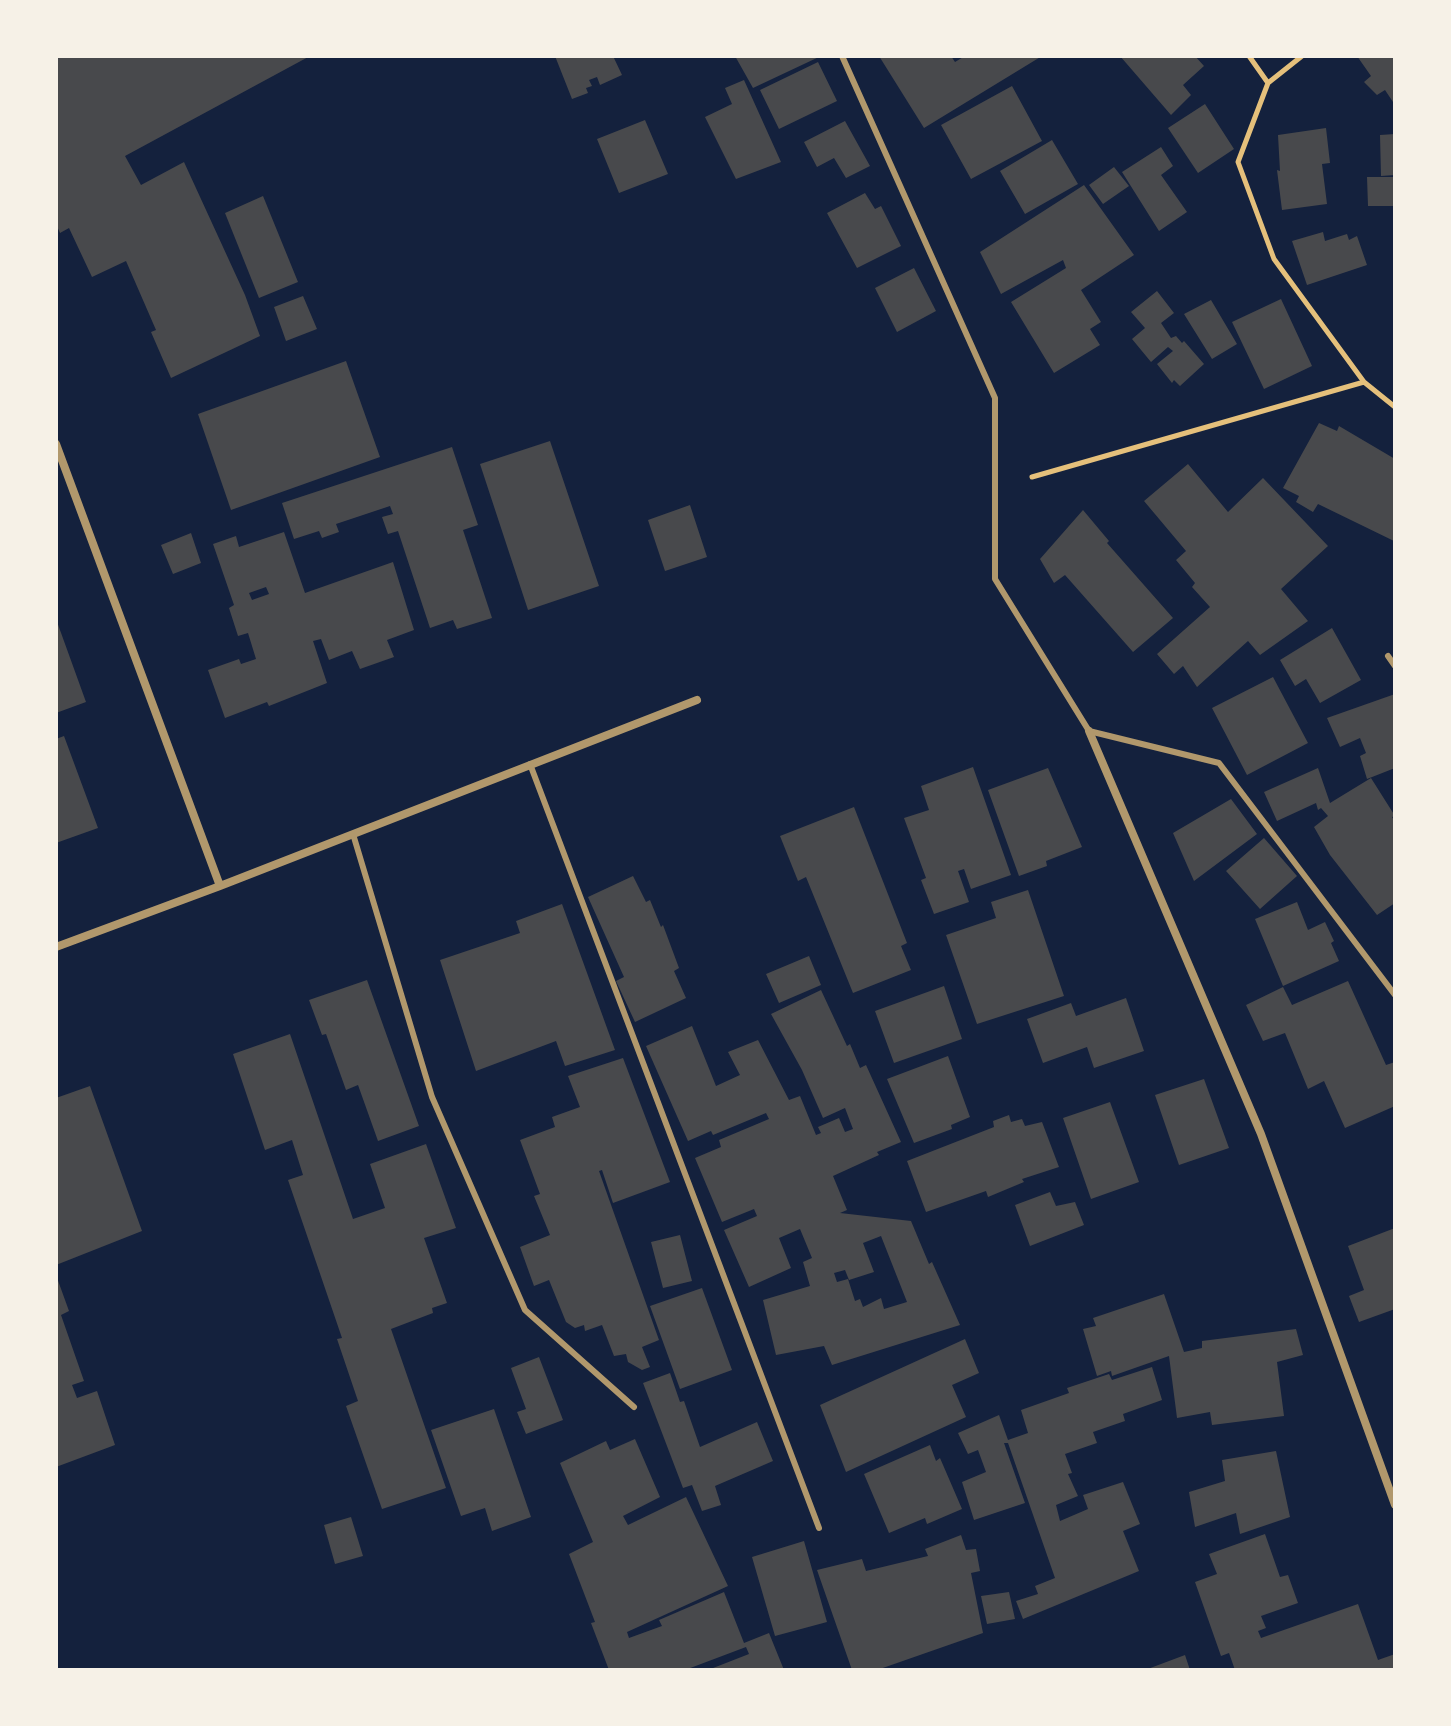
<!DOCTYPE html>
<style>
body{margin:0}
#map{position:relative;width:1451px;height:1726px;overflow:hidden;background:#14213d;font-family:"Nunito Sans",sans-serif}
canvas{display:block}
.frame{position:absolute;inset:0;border:58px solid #f6f1e7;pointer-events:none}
</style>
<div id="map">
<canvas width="1451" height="1726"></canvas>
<div class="frame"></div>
</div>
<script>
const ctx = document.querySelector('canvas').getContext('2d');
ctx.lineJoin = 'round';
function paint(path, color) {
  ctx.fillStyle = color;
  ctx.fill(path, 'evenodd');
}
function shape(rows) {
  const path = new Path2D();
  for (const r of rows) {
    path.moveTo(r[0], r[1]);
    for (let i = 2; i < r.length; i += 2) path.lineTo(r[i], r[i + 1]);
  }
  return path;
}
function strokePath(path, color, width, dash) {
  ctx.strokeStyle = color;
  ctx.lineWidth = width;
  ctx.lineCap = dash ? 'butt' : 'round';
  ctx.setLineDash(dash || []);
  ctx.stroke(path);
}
const building = shape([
 [56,56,310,56,125,156,141,185,184,162,245,295,260,336,171,378,151,332,156,330,126,261,92,277,69,228,60,233,56,224],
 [555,56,613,56,622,75,600,85,597,77,589,80,592,86,586,88,588,93,572,99],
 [735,56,821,56,753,88],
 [879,56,951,56,955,62,965,56,1042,56,924,128],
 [1120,56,1195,56,1204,66,1183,85,1191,95,1171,115],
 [1357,56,1395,56,1395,105,1385,90,1377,95,1364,82,1371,76],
 [818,62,837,101,779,129,760,90],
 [744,80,781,162,736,179,705,117,732,104,725,88],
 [1012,86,1042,141,971,179,941,125],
 [1205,104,1234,149,1198,173,1168,128],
 [645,120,668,174,619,193,597,139],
 [845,121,870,166,846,178,834,158,817,167,804,142],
 [1326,128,1330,163,1322,164,1327,204,1282,210,1277,170,1280,171,1278,135],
 [1395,134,1395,175,1381,176,1380,135],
 [1052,140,1078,184,1025,214,1000,171],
 [1161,147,1173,166,1161,175,1187,212,1159,231,1122,172],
 [1114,167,1129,186,1103,204,1089,185],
 [1367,177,1395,177,1395,206,1368,206],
 [1084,185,1134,255,1081,290,1101,322,1090,329,1100,345,1054,373,1011,302,1066,268,1063,260,1001,294,980,252],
 [865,193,875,209,881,206,901,246,857,268,827,213],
 [263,196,298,282,259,298,225,213],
 [1323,232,1325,241,1347,234,1349,240,1357,236,1367,265,1307,285,1292,241],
 [914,268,936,311,897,332,875,288],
 [1157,291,1174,313,1161,323,1171,338,1176,336,1182,343,1184,341,1204,364,1180,386,1174,380,1172,383,1157,364,1173,351,1168,347,1151,362,1132,339,1145,328,1131,312],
 [303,296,317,329,286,341,274,307],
 [1281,299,1312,366,1264,389,1232,322],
 [1211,300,1237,344,1212,359,1184,314],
 [346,361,380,457,231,510,198,414],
 [1319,423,1337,431,1339,426,1395,459,1394,541,1318,504,1313,512,1296,502,1299,496,1283,488],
 [550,441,599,586,528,610,480,464],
 [452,447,478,525,463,530,492,618,457,629,453,620,430,628,398,531,388,534,382,517,393,514,390,506,336,524,339,532,322,538,319,531,294,539,282,503],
 [1188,464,1228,512,1263,478,1328,546,1281,589,1308,621,1260,655,1248,641,1197,687,1183,666,1174,674,1157,654,1210,607,1192,587,1195,583,1176,560,1186,551,1144,501],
 [690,505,707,557,665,571,648,520],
 [1083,510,1109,541,1107,543,1173,618,1133,652,1065,575,1054,583,1040,559],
 [284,532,305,593,393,562,414,630,387,640,394,657,360,669,352,651,329,660,321,639,313,641,327,683,269,706,267,702,225,718,208,670,239,659,241,664,256,659,248,633,238,636,229,608,234,605,213,544,236,536,239,547],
 [266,587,269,594,252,600,249,593],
 [191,533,201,563,173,574,161,545],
 [56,619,86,702,56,713],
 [1332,628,1361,680,1320,703,1306,679,1295,686,1280,660],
 [1273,677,1308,743,1247,775,1212,708],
 [1395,694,1395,768,1367,779,1360,756,1366,753,1360,738,1340,747,1327,718],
 [64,736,98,828,56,843,56,739],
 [973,767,1011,875,971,889,964,869,958,871,969,902,934,914,921,880,926,878,904,818,929,810,921,786],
 [1048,768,1082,847,1046,861,1047,866,1019,876,988,790],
 [1318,768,1330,803,1371,778,1395,816,1392,817,1395,822,1395,903,1377,915,1330,855,1314,827,1328,816,1321,808,1318,810,1316,803,1277,821,1264,792],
 [1231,799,1257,834,1194,881,1173,833],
 [854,807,907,943,901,946,911,970,853,993,806,877,798,881,780,836],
 [1264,838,1297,876,1260,909,1226,871],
 [633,876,646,902,650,900,661,927,663,925,679,968,674,971,686,998,635,1022,616,981,624,977,588,897],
 [1028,890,1064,996,977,1024,946,935,996,918,991,902],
 [1297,902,1308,930,1325,922,1334,941,1331,943,1339,961,1283,986,1255,919],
 [562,904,615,1050,565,1066,556,1041,476,1071,440,960,520,933,516,921],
 [809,956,821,985,779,1003,766,974],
 [367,980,419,1126,378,1141,358,1085,346,1090,326,1034,322,1035,309,1000],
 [1348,981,1386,1065,1395,1062,1395,1106,1345,1128,1324,1081,1308,1089,1285,1033,1263,1041,1246,1005,1283,987,1292,1005],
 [944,986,962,1039,894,1063,875,1011],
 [821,990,847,1046,850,1044,860,1068,866,1065,901,1142,877,1152,879,1155,833,1176,847,1210,840,1213,911,1221,929,1264,932,1262,960,1325,832,1365,824,1346,776,1355,763,1300,810,1286,803,1262,812,1258,800,1229,779,1238,791,1268,749,1287,724,1230,757,1216,754,1209,722,1222,695,1158,721,1147,719,1140,769,1119,766,1113,713,1135,711,1131,688,1141,646,1046,692,1026,716,1086,740,1075,728,1052,758,1040,789,1100,800,1096,816,1135,821,1133,818,1127,839,1118,845,1132,853,1129,845,1108,823,1118,802,1070,771,1014],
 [881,1236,907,1302,884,1309,881,1298,863,1307,860,1299,855,1301,848,1279,837,1282,834,1273,845,1270,849,1280,874,1272,863,1243],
 [1126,998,1144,1051,1094,1068,1087,1047,1043,1063,1027,1019,1071,1003,1076,1016],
 [290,1034,353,1219,385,1208,370,1164,426,1144,456,1228,424,1238,447,1303,432,1308,433,1313,391,1329,446,1488,382,1509,346,1406,358,1401,337,1339,342,1338,288,1180,303,1175,292,1140,265,1150,233,1054],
 [948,1056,970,1117,951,1125,952,1129,914,1143,887,1079],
 [623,1058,670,1182,613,1203,602,1170,599,1171,659,1340,642,1347,650,1367,642,1370,628,1362,626,1354,614,1356,602,1325,585,1331,584,1325,575,1328,566,1322,549,1280,534,1286,520,1247,550,1235,534,1196,540,1194,520,1140,555,1127,552,1117,580,1107,568,1076],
 [1204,1079,1229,1148,1179,1165,1155,1095],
 [90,1086,142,1231,56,1265,56,1098],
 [1110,1102,1139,1182,1091,1199,1063,1118],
 [1009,1115,1011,1122,1022,1119,1025,1126,1042,1122,1059,1167,1022,1179,1024,1182,988,1197,986,1191,926,1212,907,1161,994,1127,993,1121],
 [1050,1192,1056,1206,1075,1202,1084,1225,1030,1246,1015,1205],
 [1395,1228,1395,1309,1359,1322,1349,1296,1364,1290,1348,1246],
 [680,1235,692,1281,663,1288,651,1242],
 [56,1275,69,1311,61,1315,84,1381,72,1385,77,1398,97,1391,115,1445,56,1467],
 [702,1288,732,1370,680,1389,650,1306],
 [1164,1294,1184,1352,1202,1348,1202,1341,1296,1329,1303,1355,1277,1362,1284,1416,1212,1425,1210,1412,1177,1418,1169,1356,1112,1376,1111,1371,1097,1376,1083,1329,1096,1326,1093,1318],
 [965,1339,979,1373,952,1385,966,1417,846,1472,820,1405],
 [539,1357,563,1420,526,1434,517,1412,526,1409,511,1368],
 [1152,1367,1162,1400,1123,1414,1125,1421,1093,1432,1097,1443,1065,1454,1072,1473,1068,1474,1078,1496,1056,1505,1060,1521,1088,1509,1083,1495,1123,1482,1140,1524,1123,1531,1139,1571,1023,1619,1016,1601,1038,1594,1035,1586,1055,1578,1008,1443,1004,1443,1025,1503,974,1520,962,1482,986,1472,978,1450,968,1454,958,1433,999,1415,1008,1440,1028,1433,1021,1410,1069,1393,1067,1388,1109,1374,1112,1380],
 [670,1373,680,1402,684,1401,700,1447,757,1422,773,1461,715,1486,721,1505,702,1511,692,1485,683,1488,643,1383],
 [494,1409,531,1517,492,1531,485,1508,461,1516,431,1430],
 [635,1439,660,1497,623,1516,628,1525,686,1497,728,1586,627,1632,629,1638,662,1626,659,1620,724,1592,744,1643,769,1633,784,1670,708,1670,749,1654,746,1647,685,1670,609,1670,591,1623,595,1622,569,1554,593,1542,560,1463,606,1441,610,1450],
 [930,1445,936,1461,940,1458,962,1509,927,1524,925,1518,889,1533,864,1474],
 [1276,1451,1290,1517,1240,1534,1236,1513,1195,1527,1189,1492,1225,1481,1222,1460],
 [351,1517,363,1556,335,1564,324,1525],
 [1265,1534,1280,1577,1288,1575,1298,1603,1261,1616,1266,1628,1258,1631,1261,1638,1358,1604,1378,1660,1395,1654,1395,1670,1235,1670,1229,1653,1221,1656,1195,1582,1217,1574,1209,1554],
 [961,1535,966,1550,976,1549,980,1571,971,1573,983,1633,877,1670,852,1670,817,1570,862,1559,866,1571,928,1556,925,1549],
 [804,1541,827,1622,775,1636,752,1557],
 [1009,1592,1015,1619,987,1624,981,1596],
 [1185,1655,1190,1670,1145,1670]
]);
const path = shape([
 [1249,56,1268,83,1238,162,1274,259,1364,382,1395,407],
 [1268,83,1302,56],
 [1032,477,1364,382]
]);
const service = shape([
 [842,56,995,398,995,579,1089,731,1219,763,1395,995],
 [1388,656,1395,666],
 [530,764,819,1528],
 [353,834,432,1097,525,1310,634,1407]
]);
const minor = shape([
 [56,444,220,886],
 [1089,731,1261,1134,1395,1505],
 [56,947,220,886,697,700]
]);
paint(building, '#48494c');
strokePath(path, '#e5c07b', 5);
strokePath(service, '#b1986c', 6);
strokePath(minor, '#b1986c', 8);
</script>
